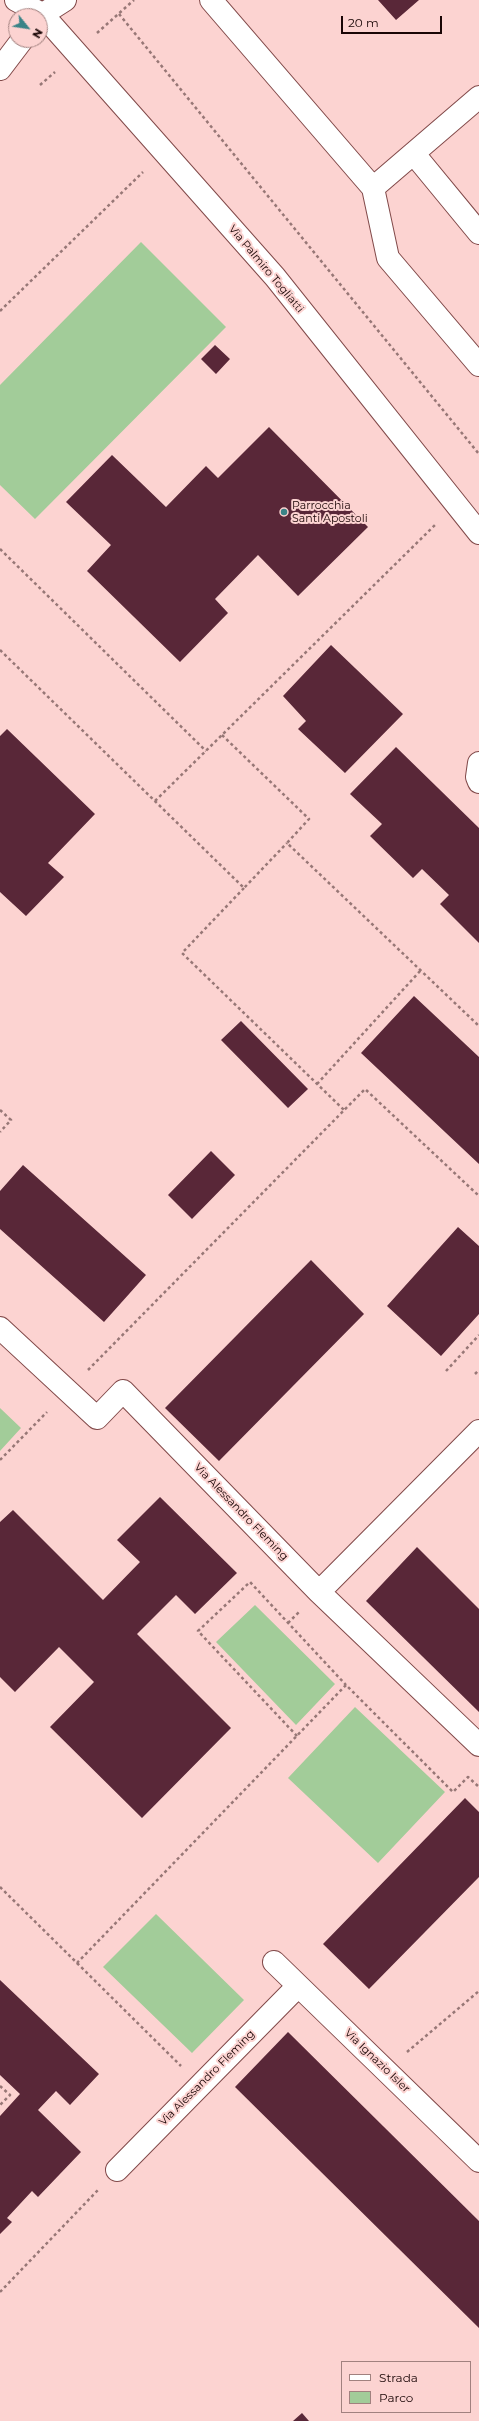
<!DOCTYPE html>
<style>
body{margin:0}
#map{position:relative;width:479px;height:2421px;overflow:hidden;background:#fcd3d1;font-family:Montserrat,sans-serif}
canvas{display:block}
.legend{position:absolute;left:341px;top:2361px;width:130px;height:52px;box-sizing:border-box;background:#fcd3d1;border:1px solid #a1817f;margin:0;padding:5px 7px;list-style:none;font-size:12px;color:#190505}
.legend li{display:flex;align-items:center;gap:8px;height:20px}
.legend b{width:20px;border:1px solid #a1817f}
.north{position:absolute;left:8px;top:8px;width:40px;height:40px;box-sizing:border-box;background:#fcd3d1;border:1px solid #a1817f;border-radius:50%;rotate:120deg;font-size:11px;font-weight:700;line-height:16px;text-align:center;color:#190505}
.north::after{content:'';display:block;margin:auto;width:14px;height:18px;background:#3a8387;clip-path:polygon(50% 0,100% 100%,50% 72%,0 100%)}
.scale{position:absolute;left:341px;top:16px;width:101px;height:18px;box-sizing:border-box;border:2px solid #190505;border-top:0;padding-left:5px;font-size:12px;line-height:14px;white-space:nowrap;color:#190505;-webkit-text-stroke:3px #fcd3d1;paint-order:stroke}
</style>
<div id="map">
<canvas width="479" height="2421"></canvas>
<ul class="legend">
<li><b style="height:5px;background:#fff"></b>Strada</li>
<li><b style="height:11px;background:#a2cc99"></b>Parco</li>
</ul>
<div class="north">N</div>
<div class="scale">20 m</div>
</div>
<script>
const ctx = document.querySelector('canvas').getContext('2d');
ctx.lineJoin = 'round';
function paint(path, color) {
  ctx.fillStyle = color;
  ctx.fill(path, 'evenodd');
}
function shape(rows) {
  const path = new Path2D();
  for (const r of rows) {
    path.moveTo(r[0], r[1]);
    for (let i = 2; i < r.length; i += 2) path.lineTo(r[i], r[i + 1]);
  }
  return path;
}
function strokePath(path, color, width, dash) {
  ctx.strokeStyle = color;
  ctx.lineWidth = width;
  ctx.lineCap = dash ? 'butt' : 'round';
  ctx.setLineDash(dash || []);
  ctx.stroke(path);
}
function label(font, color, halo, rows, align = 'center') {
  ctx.font = font + ' Montserrat,sans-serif';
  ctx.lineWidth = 4;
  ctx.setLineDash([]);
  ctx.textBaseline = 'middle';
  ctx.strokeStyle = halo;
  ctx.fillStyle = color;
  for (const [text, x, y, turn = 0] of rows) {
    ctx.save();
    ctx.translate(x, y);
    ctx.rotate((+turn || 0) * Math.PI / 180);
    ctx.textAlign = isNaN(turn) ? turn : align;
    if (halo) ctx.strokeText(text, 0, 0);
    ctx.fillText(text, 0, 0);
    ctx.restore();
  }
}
const green = shape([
 [141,242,226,327,35,519,0,485,0,385],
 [0,1408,21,1428,0,1451],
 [255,1605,335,1684,296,1725,216,1642],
 [355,1707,445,1792,378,1863,288,1778],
 [156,1914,244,2000,192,2053,103,1967]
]);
const building = shape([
 [378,0,419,0,396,20],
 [215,345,230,359,216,374,201,359],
 [269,427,368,527,298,596,258,555,215,599,228,613,180,662,87,571,111,545,66,502,112,455,166,507,206,466,218,478],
 [331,645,403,714,345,773,298,729,306,721,283,696],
 [7,729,95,814,48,863,64,877,26,916,0,892,0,736],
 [396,747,479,828,479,943,440,904,449,895,422,869,413,878,370,836,382,824,350,794],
 [414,996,479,1057,479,1164,361,1053],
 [241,1021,308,1089,288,1108,221,1040],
 [211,1151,235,1175,192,1219,168,1195],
 [23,1165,146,1275,104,1322,0,1229,0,1191],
 [458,1227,479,1246,479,1314,441,1356,387,1306],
 [311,1260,364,1314,219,1461,165,1408],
 [160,1497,237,1573,195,1614,176,1595,137,1634,231,1728,142,1818,50,1727,94,1682,59,1647,15,1692,0,1677,0,1522,13,1510,103,1600,140,1562,117,1540],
 [417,1547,479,1609,479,1712,366,1601],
 [465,1798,479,1812,479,1877,369,1989,323,1944],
 [0,1980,99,2074,70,2105,56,2091,38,2110,81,2152,38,2197,32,2191,7,2218,12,2222,0,2234,0,2116,20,2094,0,2075],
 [288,2032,479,2221,479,2328,235,2087],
 [302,2413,309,2421,293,2421]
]);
const path = shape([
 [119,14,479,454],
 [97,33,134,0],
 [40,85,55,72],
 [0,311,143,172],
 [0,549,206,751],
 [0,650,244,888,287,843],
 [222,735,309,819,287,843,479,1026],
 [155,801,436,524],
 [244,888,182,953,344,1110],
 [317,1084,421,970],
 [0,1110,11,1120,0,1132],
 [88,1370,365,1089,479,1196],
 [446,1371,479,1335],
 [475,1374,479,1370],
 [0,1460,47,1412],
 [288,1623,299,1612],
 [297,1736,198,1631,250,1582,346,1685],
 [0,1887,77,1963,346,1685,453,1792,468,1777,479,1787],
 [77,1963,181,2066],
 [407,2052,479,1991],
 [0,2086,10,2095,0,2105],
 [0,2292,98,2190]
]);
const minor = shape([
 [16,0,42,14,275,277,479,533],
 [211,0,373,188,388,258,479,365],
 [40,16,65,0],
 [0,69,22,40],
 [414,154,479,233],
 [373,188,479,97],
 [479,763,477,777,479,782],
 [0,1328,97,1418,123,1391,319,1592,479,1431],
 [319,1592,479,1745],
 [274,1962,479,2161],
 [117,2170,298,1986]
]);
const markers = [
 [284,512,4,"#3a8387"]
];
const streetNames = [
 ["Via Palmiro Togliatti",266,269,50],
 ["Via Alessandro Fleming",241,1512,46],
 ["Via Ignazio Isler",377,2061,44],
 ["Via Alessandro Fleming",207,2078,-45]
];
const poiNames = [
 ["Parrocchia",292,506],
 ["Santi Apostoli",292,519]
];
paint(green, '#a2cc99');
paint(building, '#592738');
strokePath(minor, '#814949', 24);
strokePath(path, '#977776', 2.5, [3, 3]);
strokePath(minor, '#fff', 22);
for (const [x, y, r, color] of markers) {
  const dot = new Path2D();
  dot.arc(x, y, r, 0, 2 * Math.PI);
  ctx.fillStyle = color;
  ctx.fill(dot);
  strokePath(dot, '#fcd3d1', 1.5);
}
label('11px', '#190505', '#fcd3d1', streetNames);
label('11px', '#190505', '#fcd3d1', poiNames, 'left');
</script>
